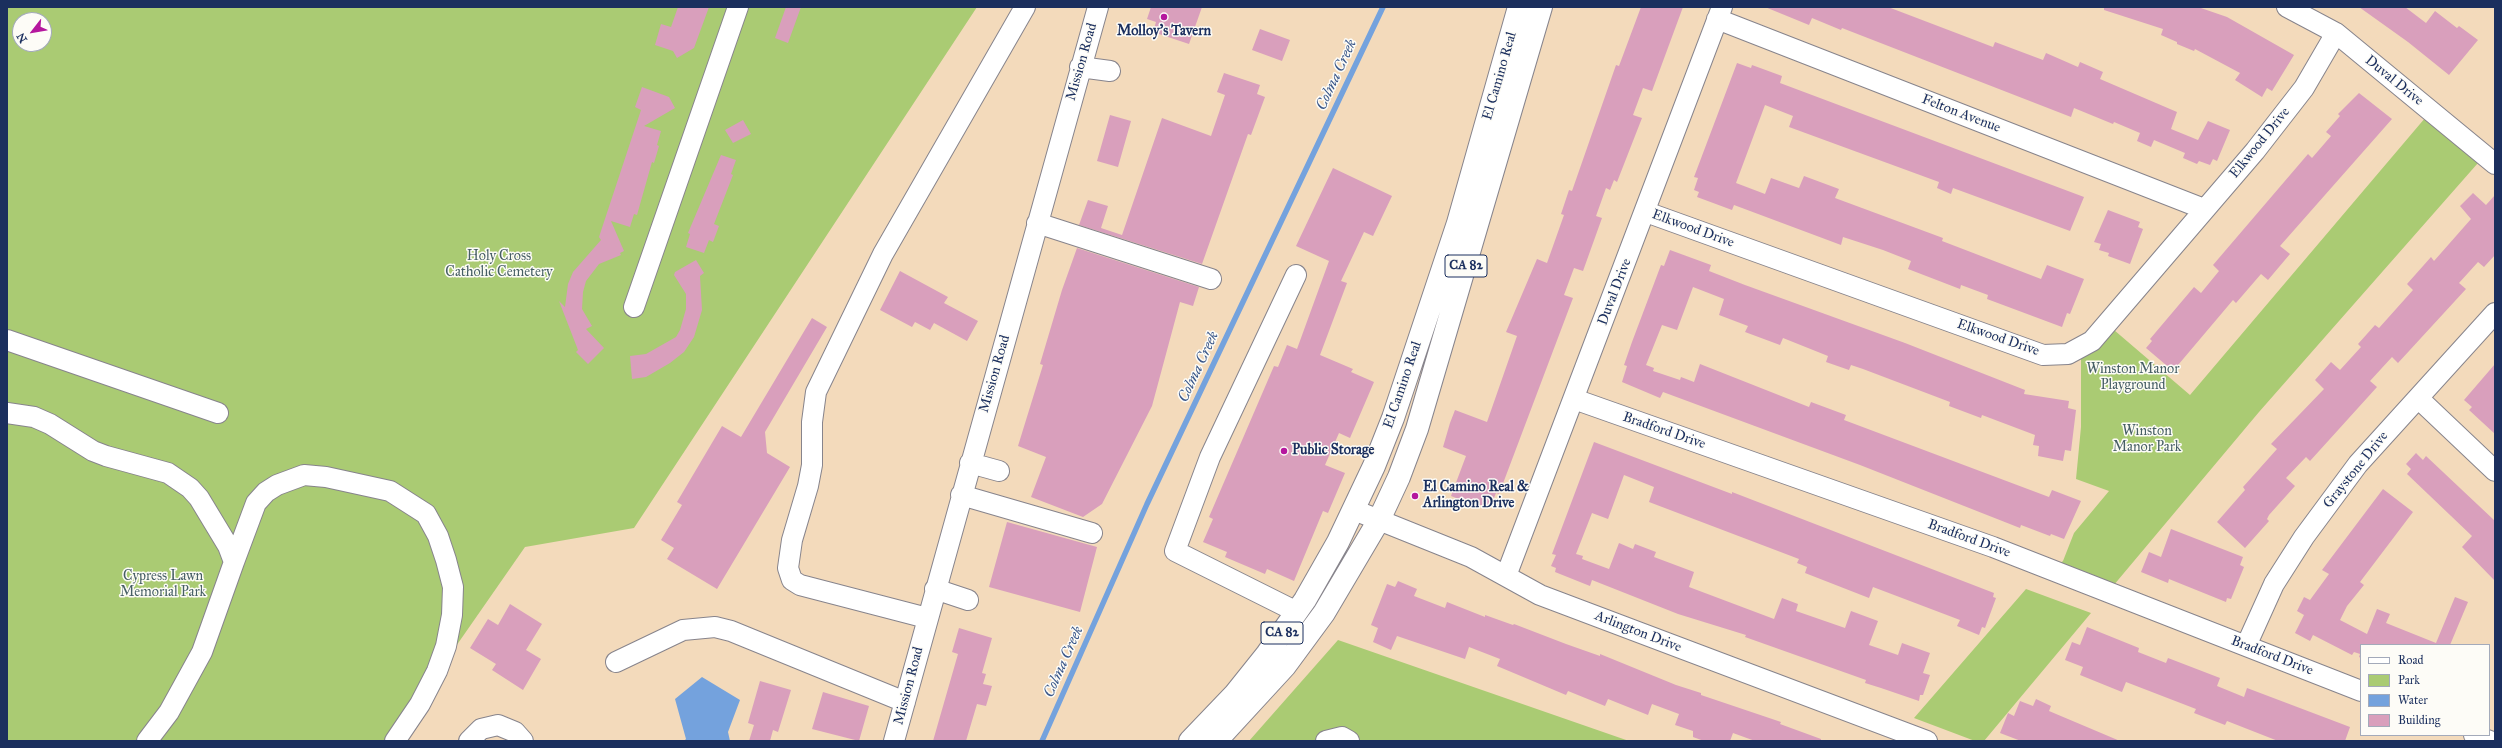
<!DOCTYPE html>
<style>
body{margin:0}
#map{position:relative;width:2502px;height:748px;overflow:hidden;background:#f3dabb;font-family:"IM FELL Great Primer",serif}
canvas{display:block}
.frame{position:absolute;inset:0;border:8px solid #1b2f5e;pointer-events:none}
.legend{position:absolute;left:2360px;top:644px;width:130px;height:92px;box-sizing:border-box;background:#fdfcf7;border:1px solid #a3aaba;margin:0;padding:5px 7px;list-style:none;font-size:12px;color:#1b2f5e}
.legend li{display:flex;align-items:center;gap:8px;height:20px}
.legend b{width:20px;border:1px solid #a3aaba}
.north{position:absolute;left:12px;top:12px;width:40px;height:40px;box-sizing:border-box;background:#fdfcf7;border:1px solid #a3aaba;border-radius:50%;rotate:239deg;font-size:11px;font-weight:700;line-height:16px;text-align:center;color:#1b2f5e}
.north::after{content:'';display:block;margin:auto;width:14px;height:18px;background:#b5179e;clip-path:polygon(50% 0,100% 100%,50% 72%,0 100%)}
</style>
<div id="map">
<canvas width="2502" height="748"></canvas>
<div class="frame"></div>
<ul class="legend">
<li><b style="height:5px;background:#fff"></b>Road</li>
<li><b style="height:11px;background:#aacb73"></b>Park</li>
<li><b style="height:11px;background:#74a2dd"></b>Water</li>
<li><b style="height:11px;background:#d99fbc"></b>Building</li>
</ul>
<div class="north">N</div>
</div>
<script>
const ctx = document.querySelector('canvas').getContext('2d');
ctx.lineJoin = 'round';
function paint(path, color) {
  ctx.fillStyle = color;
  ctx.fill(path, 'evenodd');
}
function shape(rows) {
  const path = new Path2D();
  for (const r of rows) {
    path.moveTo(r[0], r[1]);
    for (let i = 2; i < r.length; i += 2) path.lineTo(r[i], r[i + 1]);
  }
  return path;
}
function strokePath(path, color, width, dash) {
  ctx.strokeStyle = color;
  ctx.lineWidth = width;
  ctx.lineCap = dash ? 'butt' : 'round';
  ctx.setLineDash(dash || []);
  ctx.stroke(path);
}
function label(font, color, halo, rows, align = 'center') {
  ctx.font = font + ' "IM FELL Great Primer",serif';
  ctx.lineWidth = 3;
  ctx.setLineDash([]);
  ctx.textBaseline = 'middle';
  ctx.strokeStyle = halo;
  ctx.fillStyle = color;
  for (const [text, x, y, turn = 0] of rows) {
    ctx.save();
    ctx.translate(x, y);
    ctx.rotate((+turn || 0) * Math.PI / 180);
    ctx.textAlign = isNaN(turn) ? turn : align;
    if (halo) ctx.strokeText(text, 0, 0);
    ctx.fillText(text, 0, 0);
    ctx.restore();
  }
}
const green = shape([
 [7,7,977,7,634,528,525,547,390,741,7,741],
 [20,20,44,20,44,44,20,44],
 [2431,111,2485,155,2259,412,2108,592,2052,570,2063,561,2074,533,2109,491,2076,479,2081,427,2081,347,2107,324,2190,395],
 [2026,589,2091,613,1984,741,1975,741,1914,718],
 [1338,640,1629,741,1249,741]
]);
const water = shape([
 [702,677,740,700,728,732,730,741,684,741,686,739,675,699]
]);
const stream = shape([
 [1042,741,1147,504,1383,7]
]);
const building = shape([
 [678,7,709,7,694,48,677,58,673,51,655,45,661,24,671,27],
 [786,7,801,7,788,43,775,38],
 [1151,7,1202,7,1189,44,1153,32,1156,22,1147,19],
 [1641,7,1683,7,1652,91,1643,88,1633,115,1642,118,1617,182,1614,180,1610,190,1606,188,1596,216,1602,218,1583,271,1574,268,1564,295,1573,298,1499,494,1496,493,1490,508,1480,505,1479,507,1451,496,1466,456,1443,447,1450,423,1455,410,1487,422,1517,336,1506,332,1537,259,1547,263,1564,215,1561,214,1569,190,1572,191,1616,65,1619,66],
 [1765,7,1888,7,1993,47,1995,42,2043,60,2046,53,2078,67,2080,62,2103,72,2100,79,2177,112,2171,129,2198,140,2208,121,2230,130,2217,161,2213,159,2210,165,2199,161,2197,164,2183,158,2185,153,2154,140,2151,147,2137,141,2140,133,2114,122,2113,124,2074,108,2071,117,1842,28,1841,30,1812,18,1809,25],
 [2104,7,2198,7,2227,17,2294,55,2272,91,2267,88,2262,97,2235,80,2240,73,2195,49,2194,51,2177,44,2177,42,2161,35,2163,29,2104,10],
 [2359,7,2405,7,2426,23,2435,11,2457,28,2459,26,2478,40,2449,75,2408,42],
 [1260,29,1290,40,1282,61,1252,50],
 [1737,63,1751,68,1752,65,1782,76,1780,83,2084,197,2070,231,1953,188,1951,194,1937,188,1939,182,1789,127,1793,116,1765,105,1736,183,1765,194,1771,178,1799,188,1804,176,1839,189,1835,198,1943,238,1942,241,2041,279,2047,265,2084,279,2070,314,2067,313,2062,327,1987,299,1988,295,1961,285,1960,289,1908,269,1911,261,1883,250,1843,237,1841,245,1734,205,1732,210,1697,197,1699,192,1694,190,1698,178,1694,177],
 [1224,73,1260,85,1257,94,1265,97,1251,135,1248,134,1202,264,1079,225,1088,200,1108,206,1101,228,1122,235,1162,118,1211,136,1225,95,1217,92],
 [642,87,669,97,675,108,644,126,661,131,657,145,659,146,654,163,652,162,637,215,634,214,630,227,611,221,624,251,620,253,621,255,599,264,586,281,583,292,582,309,592,326,586,329,604,348,588,364,576,352,578,350,559,301,565,307,568,284,573,272,601,240,599,237,641,110,635,107],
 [2359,93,2392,119,2280,246,2290,254,2268,280,2261,274,2236,303,2233,300,2173,371,2146,348,2152,341,2150,339,2194,287,2201,293,2219,271,2213,265,2308,154,2312,158,2331,136,2326,132,2340,116,2338,114],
 [1110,115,1131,121,1118,167,1097,161],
 [743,120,751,134,733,143,725,130],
 [721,155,736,160,731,174,733,175,714,224,719,226,713,242,709,240,704,253,686,247,690,234,688,233],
 [1333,168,1392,196,1373,236,1364,232,1341,281,1347,283,1320,355,1353,369,1351,372,1374,382,1350,438,1339,433,1325,465,1345,473,1328,513,1323,511,1294,581,1267,569,1265,574,1225,557,1227,552,1203,542,1213,519,1209,517,1274,366,1278,367,1287,345,1297,349,1329,261,1296,246],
 [2473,193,2486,205,2495,195,2495,255,2484,267,2478,262,2459,283,2466,289,2398,363,2392,357,2370,381,2377,387,2310,461,2306,457,2286,478,2295,486,2269,515,2267,519,2269,521,2245,548,2217,522,2245,490,2243,487,2277,449,2271,444,2324,389,2315,380,2331,362,2340,370,2361,347,2358,344,2375,325,2379,328,2413,290,2407,284,2431,257,2434,261,2471,219,2460,206],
 [2108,210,2140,222,2138,227,2143,229,2130,264,2108,256,2109,253,2099,250,2101,244,2094,242],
 [1077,248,1199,287,1193,306,1180,302,1152,406,1102,504,1083,517,1031,497,1046,457,1018,446,1043,365,1040,364,1062,290],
 [1670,250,1711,265,1709,271,1745,285,1905,343,2025,390,2024,394,2069,401,2068,408,2076,410,2071,451,2065,450,2063,461,2038,456,2039,446,2033,445,2035,435,1982,415,1981,418,1949,406,1950,402,1863,369,1851,365,1849,370,1826,362,1828,356,1783,338,1780,345,1745,332,1748,326,1719,315,1724,299,1693,287,1677,330,1662,325,1646,365,1654,368,1653,371,1680,380,1681,377,1694,382,1700,364,1809,407,1811,402,1846,415,1844,420,2049,497,2052,490,2081,501,2064,539,2051,534,2050,536,2021,525,2020,528,1860,465,1663,392,1660,398,1622,382,1627,366,1624,365,1632,342,1661,265,1664,266],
 [696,260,704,273,700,276,702,310,694,337,684,352,670,363,646,377,632,379,630,356,646,354,676,337,680,330,686,309,686,294,674,275,675,272],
 [900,271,948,297,944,303,978,321,967,341,934,323,930,330,915,322,912,327,880,310],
 [812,318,827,327,765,432,767,453,790,467,717,589,667,559,674,548,661,540,682,505,677,502,722,426,741,437],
 [2495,364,2495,434,2469,410,2472,407,2464,400],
 [1594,442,1732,494,1732,492,1994,593,1993,597,1996,598,1985,628,1982,627,1979,635,1957,626,1960,620,1873,587,1869,598,1805,573,1807,567,1797,563,1799,559,1649,502,1654,487,1624,475,1608,519,1592,513,1576,554,1583,556,1582,559,1609,569,1619,543,1633,549,1635,544,1656,552,1654,557,1694,572,1689,587,1774,619,1782,598,1798,604,1796,611,1845,628,1851,611,1878,621,1869,645,1898,655,1902,643,1930,653,1923,673,1930,675,1923,695,1920,695,1919,701,1881,688,1865,683,1866,680,1745,637,1746,635,1678,614,1592,580,1590,586,1555,572,1556,568,1551,566,1556,555,1552,554],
 [2416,453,2423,460,2426,456,2495,521,2495,581,2462,547,2472,536,2407,474,2411,469,2406,464],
 [2383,489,2413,512,2360,582,2364,585,2347,606,2340,620,2367,634,2377,609,2390,614,2386,623,2436,643,2455,597,2468,602,2450,645,2361,645,2361,658,2359,657,2360,654,2354,652,2352,655,2313,635,2310,641,2295,633,2304,615,2297,611,2304,597,2310,600,2329,574,2322,570],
 [1007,522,1097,547,1080,612,989,587],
 [2171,529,2243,557,2240,565,2244,567,2231,599,2227,598,2226,602,2169,579,2168,583,2141,572,2149,552,2161,557],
 [1398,581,1417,589,1414,596,1445,608,1447,602,1485,617,1485,615,1513,625,1514,624,1566,644,1600,656,1600,654,1676,685,1701,693,1701,695,1781,722,1780,724,1821,739,1821,741,1755,741,1733,733,1730,741,1704,741,1693,737,1693,731,1675,725,1679,714,1652,704,1648,715,1608,699,1605,706,1568,691,1566,695,1497,666,1500,659,1469,647,1465,659,1397,636,1391,650,1373,642,1378,628,1371,625,1387,584,1395,587],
 [510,604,542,624,526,650,541,659,523,690,492,670,496,664,470,648,488,619,498,625],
 [2087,627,2139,648,2138,652,2166,663,2168,658,2220,678,2217,686,2244,697,2247,688,2350,727,2345,741,2278,741,2227,721,2225,725,2194,713,2196,709,2126,682,2122,692,2080,675,2083,667,2065,660,2072,642,2080,645],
 [959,628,992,638,982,673,986,674,983,684,992,686,986,706,977,704,966,741,933,741,958,654,952,652],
 [760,681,791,690,778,732,773,730,770,741,749,741,754,725,748,723],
 [823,692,869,706,859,741,812,729],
 [2036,699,2051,706,2049,711,2120,741,2021,741,2000,733,2008,713,2014,716,2020,701,2033,706]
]);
const minor = shape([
 [2287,7,2336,33,2495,164],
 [1717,19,2204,209],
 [1080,67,1110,71],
 [1646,212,2043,355,2068,354,2092,341,2255,151,2304,88,2336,33],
 [1037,223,1211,279],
 [1296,275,1210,457,1175,551,1297,612],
 [634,307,738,7],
 [7,340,218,413],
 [2418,398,2495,471],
 [1574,399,1993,547,2361,691],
 [7,413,34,417,50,424,93,451,106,456,168,473,190,488,199,498,228,546,234,562,202,652,169,712,147,741],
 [970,463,999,471],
 [961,495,1092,533],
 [1354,510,1471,557,1540,595,1927,741],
 [234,562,256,503,266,492,277,485,304,475,326,477,390,491,426,514,438,536,446,560,453,587,452,615,446,646,437,671,420,704,395,741],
 [1506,576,1722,7],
 [935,589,968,600],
 [927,618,800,585,792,580,788,568,792,540,808,486,812,465,812,422,816,392,883,254,1025,7],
 [2246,646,2274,584,2304,537,2358,464,2495,313],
 [616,662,683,630,715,627,731,631,905,702],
 [2474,735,2490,741],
 [469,741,481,729,498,725,515,732,523,741],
 [894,741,1098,7],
 [1326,741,1342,737,1349,741]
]);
const major = shape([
 [1190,741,1235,694,1267,654,1305,600,1338,542,1374,466,1393,418,1458,223,1519,7],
 [1216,741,1285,666,1324,613,1379,520,1399,477,1417,429,1541,7]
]);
const markers = [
 [1164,17,4,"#b5179e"],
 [1284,451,4,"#b5179e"],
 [1415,496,4,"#b5179e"]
];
const shields = [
 [1466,266,42],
 [1282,633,42]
];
const shieldNames = [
 ["CA 82",1466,266],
 ["CA 82",1282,633]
];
const poiNames = [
 ["Molloy's Tavern",1164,32,"center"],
 ["Public Storage",1292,451],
 ["El Camino Real &",1423,488],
 ["Arlington Drive",1423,504]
];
const streetNames = [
 ["Mission Road",1082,62,-74],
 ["El Camino Real",1500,76,-74],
 ["Duval Drive",2394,81,39],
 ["Felton Avenue",1961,114,21],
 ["Elkwood Drive",2260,143,-51],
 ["Elkwood Drive",1693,229,20],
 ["Duval Drive",1615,292,-69],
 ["Elkwood Drive",1998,338,19],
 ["Mission Road",995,374,-74],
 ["El Camino Real",1403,385,-71],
 ["Bradford Drive",1664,431,19],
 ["Graystone Drive",2356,470,-51],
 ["Bradford Drive",1969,539,20],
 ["Arlington Drive",1638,632,21],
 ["Bradford Drive",2272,656,21],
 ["Mission Road",909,686,-75]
];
const parkNames = [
 ["Holy Cross",499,257],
 ["Catholic Cemetery",499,273],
 ["Winston Manor",2133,370],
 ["Playground",2133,386],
 ["Winston",2147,432],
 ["Manor Park",2147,448],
 ["Cypress Lawn",163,577],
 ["Memorial Park",163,593]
];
const waterNames = [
 ["Colma Creek",1337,75,-65],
 ["Colma Creek",1199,367,-65],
 ["Colma Creek",1064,662,-66]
];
paint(green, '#aacb73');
paint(water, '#74a2dd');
strokePath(stream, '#74a2dd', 5.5);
paint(building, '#d99fbc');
strokePath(minor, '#87848c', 22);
strokePath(major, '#87848c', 24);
strokePath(minor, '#fff', 20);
strokePath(major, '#fff', 22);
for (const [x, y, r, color] of markers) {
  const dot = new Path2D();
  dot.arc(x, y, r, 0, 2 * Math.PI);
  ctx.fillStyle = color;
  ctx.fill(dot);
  strokePath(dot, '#fdfcf7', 1.5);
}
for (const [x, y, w] of shields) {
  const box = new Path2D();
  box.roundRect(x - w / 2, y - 11, w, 22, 3);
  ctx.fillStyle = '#fdfcf7';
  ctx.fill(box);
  strokePath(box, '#1b2f5e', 1);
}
label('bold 13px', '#1b2f5e', null, shieldNames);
label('bold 14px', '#1b2f5e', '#fdfcf7', poiNames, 'left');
label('14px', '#1b2f5e', '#fdfcf7', streetNames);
label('14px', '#465e64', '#fdfcf7', parkNames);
label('italic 15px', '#3a578a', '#fdfcf7', waterNames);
</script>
